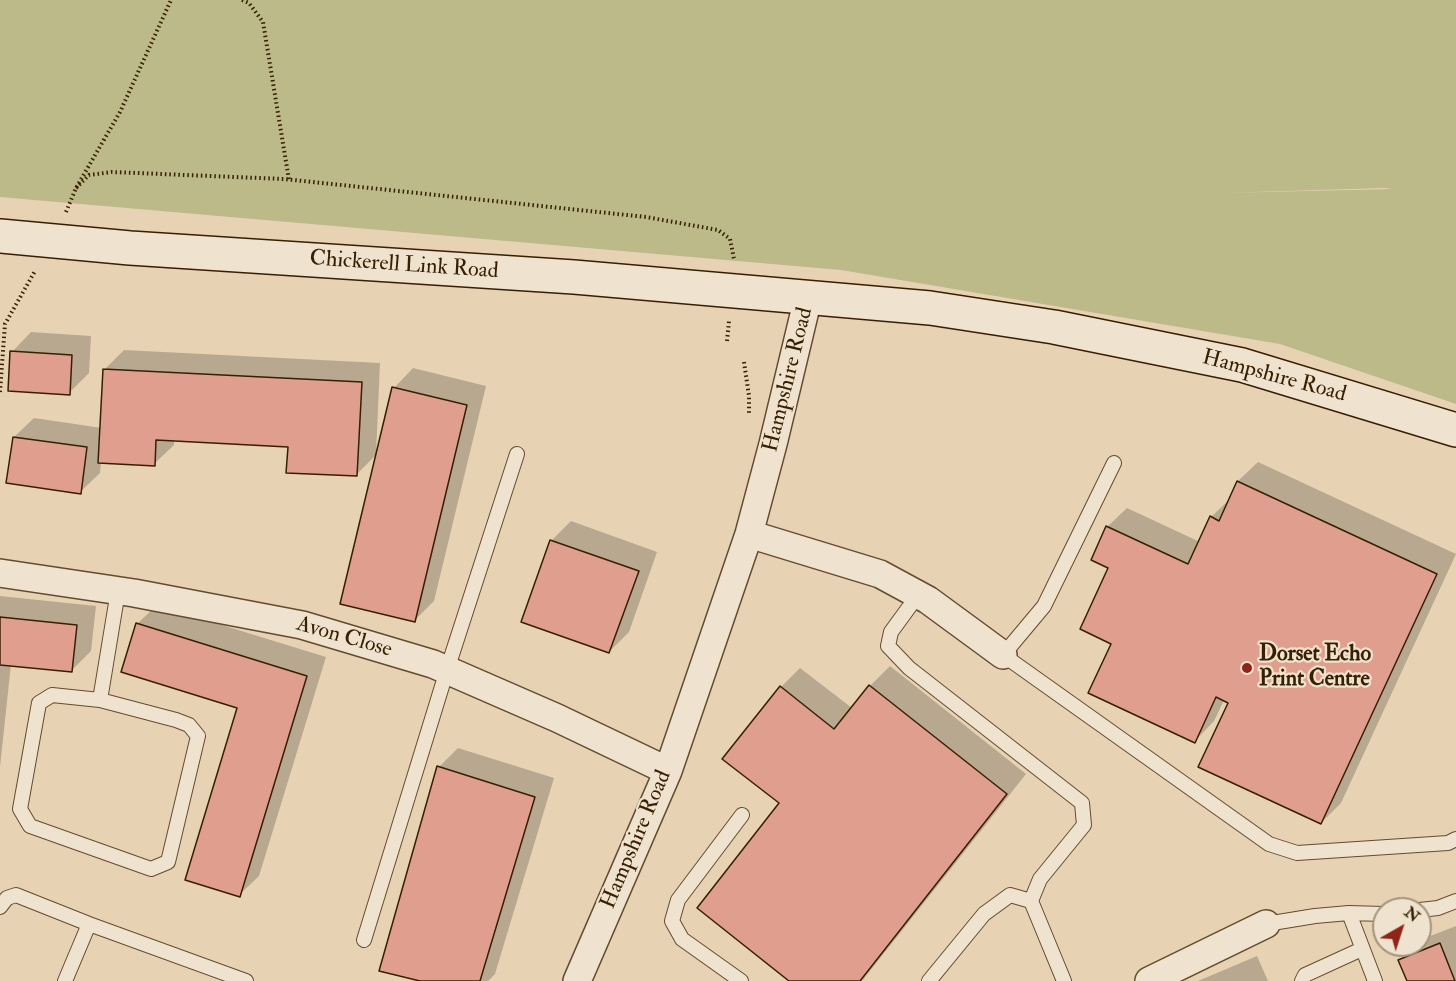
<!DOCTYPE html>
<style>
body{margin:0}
#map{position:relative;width:1456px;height:981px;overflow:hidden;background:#e7d2b4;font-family:"IM FELL Double Pica",serif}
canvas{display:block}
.north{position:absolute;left:1372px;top:897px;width:60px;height:60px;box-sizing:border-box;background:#efe2ce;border:2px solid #a5947c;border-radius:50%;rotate:39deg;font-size:16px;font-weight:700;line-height:24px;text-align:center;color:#371f02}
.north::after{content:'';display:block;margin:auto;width:21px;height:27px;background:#8f2418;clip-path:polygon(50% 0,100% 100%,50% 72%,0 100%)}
</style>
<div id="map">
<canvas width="1456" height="981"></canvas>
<div class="north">N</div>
</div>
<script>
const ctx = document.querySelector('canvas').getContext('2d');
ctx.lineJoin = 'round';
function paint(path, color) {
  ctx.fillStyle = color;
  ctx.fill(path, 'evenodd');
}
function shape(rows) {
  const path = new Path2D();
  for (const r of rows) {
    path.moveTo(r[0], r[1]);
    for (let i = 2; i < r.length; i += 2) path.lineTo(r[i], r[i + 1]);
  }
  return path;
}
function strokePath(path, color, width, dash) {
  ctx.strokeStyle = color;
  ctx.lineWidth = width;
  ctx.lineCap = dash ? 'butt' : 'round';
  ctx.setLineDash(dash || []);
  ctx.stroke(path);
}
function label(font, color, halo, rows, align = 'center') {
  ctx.font = font + ' "IM FELL Double Pica",serif';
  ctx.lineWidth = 4.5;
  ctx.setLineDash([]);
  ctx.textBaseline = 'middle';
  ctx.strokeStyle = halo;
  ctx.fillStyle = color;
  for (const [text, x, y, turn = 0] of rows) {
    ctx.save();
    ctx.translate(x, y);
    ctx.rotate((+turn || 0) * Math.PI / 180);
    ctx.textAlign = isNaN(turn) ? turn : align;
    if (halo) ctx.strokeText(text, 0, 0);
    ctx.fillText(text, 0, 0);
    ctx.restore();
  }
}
const green = shape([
 [0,0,1456,0,1456,404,1280,344,841,270,0,197],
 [1385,188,1392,189,1221,193]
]);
const shadow = shape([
 [31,332,91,336,89,373,69,393,12,352],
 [124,350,380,363,376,455,356,475,289,446,174,440,174,445,154,464,101,462,100,473,80,492,14,437,34,418,102,428,104,370],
 [413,368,486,386,434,601,415,620,394,388],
 [1258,462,1456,554,1341,803,1321,823,1230,703,1224,700,1214,721,1195,741,1113,643,1107,527,1127,508,1200,542,1211,517,1231,498,1238,481],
 [571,521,657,552,629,632,609,652,523,621,552,540],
 [0,596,96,606,91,651,71,671,11,664,0,767],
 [157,605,326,657,259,876,239,895,239,707,137,624],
 [890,666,1026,774,862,981,792,981,781,803,781,687,800,668,852,708,870,686],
 [458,748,554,778,495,974,488,981,426,981,439,767],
 [1456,926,1456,981,1409,981,1400,960,1415,945,1420,945,1420,940],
 [1257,956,1268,981,1198,981]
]);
const building = shape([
 [10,351,72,355,70,395,8,391,10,351],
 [103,369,362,382,357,476,286,473,288,447,156,440,155,466,98,463,103,369],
 [392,387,467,405,415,622,340,604,392,387],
 [13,437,87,447,81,494,6,483,13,437],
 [1237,481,1437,574,1321,824,1198,767,1228,703,1216,697,1195,743,1088,693,1111,644,1080,629,1108,568,1091,560,1106,526,1188,564,1210,516,1219,521,1237,481],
 [550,540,639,571,609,653,521,622,550,540],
 [0,617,77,625,72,672,0,665,0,617],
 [136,623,307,676,240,897,185,880,237,708,121,672,136,623],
 [869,685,1007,794,860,981,789,981,697,908,779,803,722,759,780,686,834,729,869,685],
 [437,766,535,797,480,981,420,981,379,971,437,766],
 [1440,943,1455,981,1407,981,1398,960,1440,943]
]);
const path = shape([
 [242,0,249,3,263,22,289,180],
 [76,188,89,175,112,172,284,179,646,217,718,230,730,239,734,259],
 [66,212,76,188,120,112,171,0],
 [727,341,729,321],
 [744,362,749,396,749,413],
 [0,392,5,324,35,271]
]);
const service = shape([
 [1114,463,1044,606,1003,655,1269,844,1297,853,1448,843,1456,839],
 [918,595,891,632,888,646,909,668,1082,803,1084,825,1040,879,1031,901,1064,981],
 [52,695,100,700,176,720,189,725,198,736,168,862,151,869,30,826,20,809,39,703,52,695],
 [100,700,118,591],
 [0,907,7,898,16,895,89,924],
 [1420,910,1438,908,1456,901],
 [1349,913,1375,981],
 [1266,924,1315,916,1349,913,1384,914],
 [364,940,447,670,517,454],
 [65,981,89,924,246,981],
 [741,981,682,939,672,921,678,900,742,815],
 [929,981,984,914,1010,895,1031,901],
 [1302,981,1305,975,1362,949]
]);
const minor = shape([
 [749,534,880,574,928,600,1003,655],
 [0,573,134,593,302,625,433,664,557,718,668,771],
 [577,981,668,771,749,534,773,444,808,298],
 [1149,981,1266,924]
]);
const secondary = shape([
 [0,236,130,248,574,277,930,308,1054,327,1242,365,1456,430]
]);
const markers = [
 [1247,668,6,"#8f2418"]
];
const streetNames = [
 ["Chickerell Link Road",404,266,4],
 ["Hampshire Road",1274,377,15],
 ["Hampshire Road",789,380,-76],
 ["Avon Close",344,638,16],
 ["Hampshire Road",637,840,-67]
];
const poiNames = [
 ["Dorset Echo",1259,655],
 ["Print Centre",1259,680]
];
paint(green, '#bcba89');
paint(shadow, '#0003');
paint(building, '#e09f8e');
strokePath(building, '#371f02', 1.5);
strokePath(service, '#634c2e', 16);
strokePath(minor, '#634c2e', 30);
strokePath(secondary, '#371f02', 36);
strokePath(path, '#371f02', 4, [1.5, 3]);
strokePath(service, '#efe2ce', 14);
strokePath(minor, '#efe2ce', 27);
strokePath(secondary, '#efe2ce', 33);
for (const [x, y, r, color] of markers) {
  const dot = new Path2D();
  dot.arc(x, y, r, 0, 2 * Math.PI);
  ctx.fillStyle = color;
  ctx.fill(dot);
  strokePath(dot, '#efe2ce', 2);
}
label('22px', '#371f02', '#efe2ce', streetNames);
label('bold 22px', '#371f02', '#efe2ce', poiNames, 'left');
</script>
